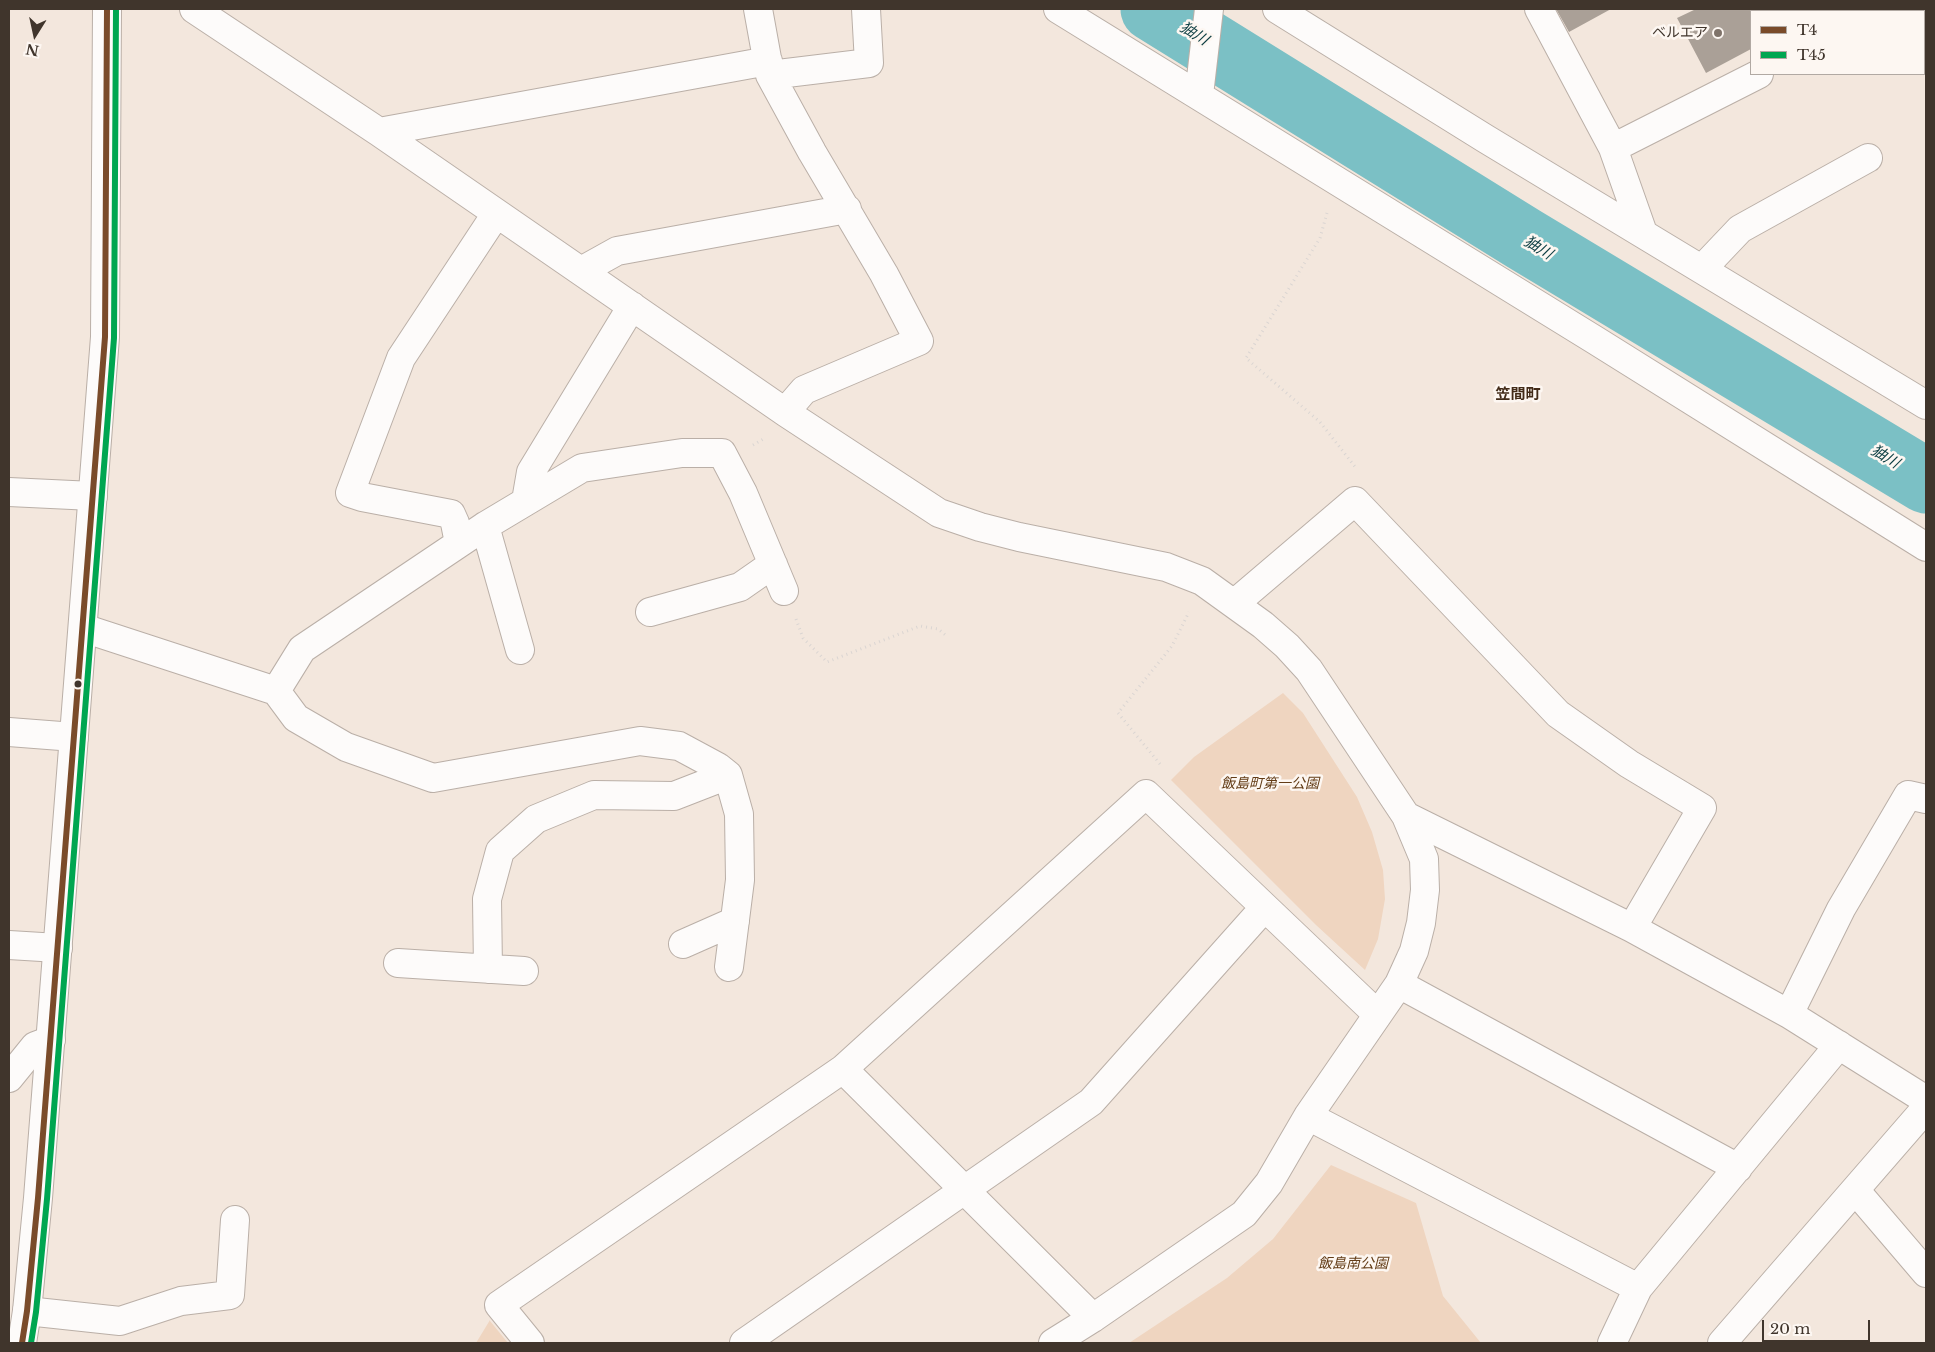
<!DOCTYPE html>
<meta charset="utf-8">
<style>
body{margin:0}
#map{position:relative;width:1935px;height:1352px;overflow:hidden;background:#f3e7dd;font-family:"Libre Baskerville",serif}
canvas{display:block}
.frame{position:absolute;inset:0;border:10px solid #40352c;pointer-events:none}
.legend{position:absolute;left:1750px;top:10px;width:175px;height:65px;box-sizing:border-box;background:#fdf7f2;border:1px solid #b1a9a3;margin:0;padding:6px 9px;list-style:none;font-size:15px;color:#40352c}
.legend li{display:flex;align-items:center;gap:10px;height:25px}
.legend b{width:25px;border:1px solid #b1a9a3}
.north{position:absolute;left:10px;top:10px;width:50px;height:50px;-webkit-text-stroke:4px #fdf7f2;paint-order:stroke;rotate:190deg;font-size:14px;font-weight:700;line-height:20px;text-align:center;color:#40352c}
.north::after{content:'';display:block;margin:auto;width:18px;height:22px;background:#40352c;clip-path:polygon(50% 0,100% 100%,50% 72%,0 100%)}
.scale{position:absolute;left:1762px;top:1320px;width:108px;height:22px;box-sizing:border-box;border:2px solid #40352c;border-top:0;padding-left:6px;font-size:15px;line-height:18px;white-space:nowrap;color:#40352c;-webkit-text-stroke:4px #fdf7f2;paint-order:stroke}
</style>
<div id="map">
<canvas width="1935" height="1352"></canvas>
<div class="frame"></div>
<ul class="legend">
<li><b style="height:6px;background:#7a4b2a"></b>T4</li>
<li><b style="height:6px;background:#00a651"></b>T45</li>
</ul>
<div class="north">N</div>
<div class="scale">20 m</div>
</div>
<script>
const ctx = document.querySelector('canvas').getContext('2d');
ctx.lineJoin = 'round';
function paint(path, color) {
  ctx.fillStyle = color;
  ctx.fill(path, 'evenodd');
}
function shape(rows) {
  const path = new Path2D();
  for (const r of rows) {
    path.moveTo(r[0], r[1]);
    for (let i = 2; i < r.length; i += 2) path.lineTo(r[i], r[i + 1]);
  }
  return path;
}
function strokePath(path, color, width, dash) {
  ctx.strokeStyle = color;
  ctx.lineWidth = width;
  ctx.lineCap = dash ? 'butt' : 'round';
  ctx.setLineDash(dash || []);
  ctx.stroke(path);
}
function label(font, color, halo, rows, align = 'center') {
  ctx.font = font + ' "Libre Baskerville","Noto Sans JP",serif';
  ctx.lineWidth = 5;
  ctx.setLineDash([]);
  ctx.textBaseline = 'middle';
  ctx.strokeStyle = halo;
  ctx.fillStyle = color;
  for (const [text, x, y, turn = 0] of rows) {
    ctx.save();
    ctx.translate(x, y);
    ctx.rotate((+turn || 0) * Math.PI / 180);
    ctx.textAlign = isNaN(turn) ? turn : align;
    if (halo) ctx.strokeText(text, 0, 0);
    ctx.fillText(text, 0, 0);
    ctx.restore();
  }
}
const green = shape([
 [1283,693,1303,713,1357,797,1372,832,1383,870,1385,899,1378,939,1365,970,1316,925,1171,780,1194,757],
 [1331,1165,1416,1203,1443,1296,1481,1343,1129,1343,1227,1278,1273,1239],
 [490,1320,490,1321,508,1343,476,1343]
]);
const river = shape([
 [1153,9,1524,239,1926,481]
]);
const building = shape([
 [1556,9,1611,9,1569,32],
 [1696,9,1829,9,1824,11,1751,11,1751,49,1706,73,1677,18],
 [1919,9,1926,9,1926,57,1924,52,1924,11,1914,11]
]);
const path = shape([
 [1327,213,1320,238,1246,358,1320,422,1356,468],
 [753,445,765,438],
 [796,619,803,638,827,662,920,626,938,629,948,637],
 [1160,764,1118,713,1172,646,1189,612]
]);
const street = shape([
 [194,9,379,132,785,412,939,513,980,527,1019,537,1166,567,1202,581,1263,625,1287,646,1309,670,1406,816,1424,859,1425,890,1421,923,1414,951,1399,984,1308,1116,1269,1183,1244,1214,1093,1318,1053,1343],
 [758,9,770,75,812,152,884,274,919,341,804,390,785,412],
 [1058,9,1595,340,1926,547],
 [1277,9,1486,139,1926,405],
 [1539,9,1613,148,1759,74],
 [1882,11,1887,9],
 [770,75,869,63,866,9],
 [1199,95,1209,9],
 [379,132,768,61],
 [1613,148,1643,233],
 [1702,269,1740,229,1868,158],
 [581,271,617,251,847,209],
 [9,492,93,496],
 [526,501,531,472,632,306],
 [485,526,520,650],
 [459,543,455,523,451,514,362,497,350,493,401,358,496,214],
 [1234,604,1355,501,1558,714,1629,764,1702,808,1632,928],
 [650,612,740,587,773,564],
 [83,628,276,691,296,718,346,747,433,778,640,741,679,746,718,767,728,775,739,814,740,880,729,967],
 [276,691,302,649,485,526,582,468,682,453,722,453,743,493,784,591],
 [9,732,74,737],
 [1406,816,1632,928,1789,1014,1926,1100],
 [683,944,735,921],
 [9,945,58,948],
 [398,963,524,971],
 [488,969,487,899,500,851,536,819,594,795,674,796,728,775],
 [1399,984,1738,1168],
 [1789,1014,1841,909,1908,795,1926,799],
 [843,1069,1093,1318],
 [9,1078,35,1046,51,1040],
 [1308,1116,1638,1288],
 [1856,1191,1926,1273],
 [27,1311,120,1321,181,1301,230,1295,235,1220],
 [530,1343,499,1305,843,1069,1146,794,1377,1014],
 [744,1343,1091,1102,1264,908],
 [1612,1343,1638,1288,1839,1045],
 [1722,1343,1926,1108]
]);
const secondary = shape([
 [22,1343,27,1311,38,1198,105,337,107,9]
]);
const bus1 = shape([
 [22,1343,27,1311,38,1198,105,337,107,9]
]);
const bus2 = shape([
 [31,1343,36,1312,47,1199,114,338,116,9]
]);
const markers = [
 [1718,33,5,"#7f736a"],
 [78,684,4.5,"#40352c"]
];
const poiNames = [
 ["ベルエア",1708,33]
];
const parkNames = [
 ["飯島町第一公園",1270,784],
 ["飯島南公園",1353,1264]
];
const waterNames = [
 ["㹨川",1194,34,32],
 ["㹨川",1538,248,31],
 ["㹨川",1885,457,31]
];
const neighbourhoodNames = [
 ["笠間町",1518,395]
];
paint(green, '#efd5c0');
strokePath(river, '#7bc0c5', 65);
paint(building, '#aaa097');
strokePath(street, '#baafa7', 30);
strokePath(secondary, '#baafa7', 30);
strokePath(path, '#dad5d2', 3, [1, 4]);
strokePath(street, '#fdfbfa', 28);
strokePath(secondary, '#fdfbfa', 28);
strokePath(bus1, '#7a4b2a', 6);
strokePath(bus2, '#00a651', 6);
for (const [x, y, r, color] of markers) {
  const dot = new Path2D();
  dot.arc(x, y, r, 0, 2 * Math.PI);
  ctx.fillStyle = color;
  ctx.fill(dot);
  strokePath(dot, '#fdf7f2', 2);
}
label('14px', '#40352c', '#fdf7f2', poiNames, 'right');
label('italic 14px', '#633c16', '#fdf7f2', parkNames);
label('italic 15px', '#0c3d42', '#fdf7f2', waterNames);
label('bold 15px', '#422b18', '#fdf7f2', neighbourhoodNames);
</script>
